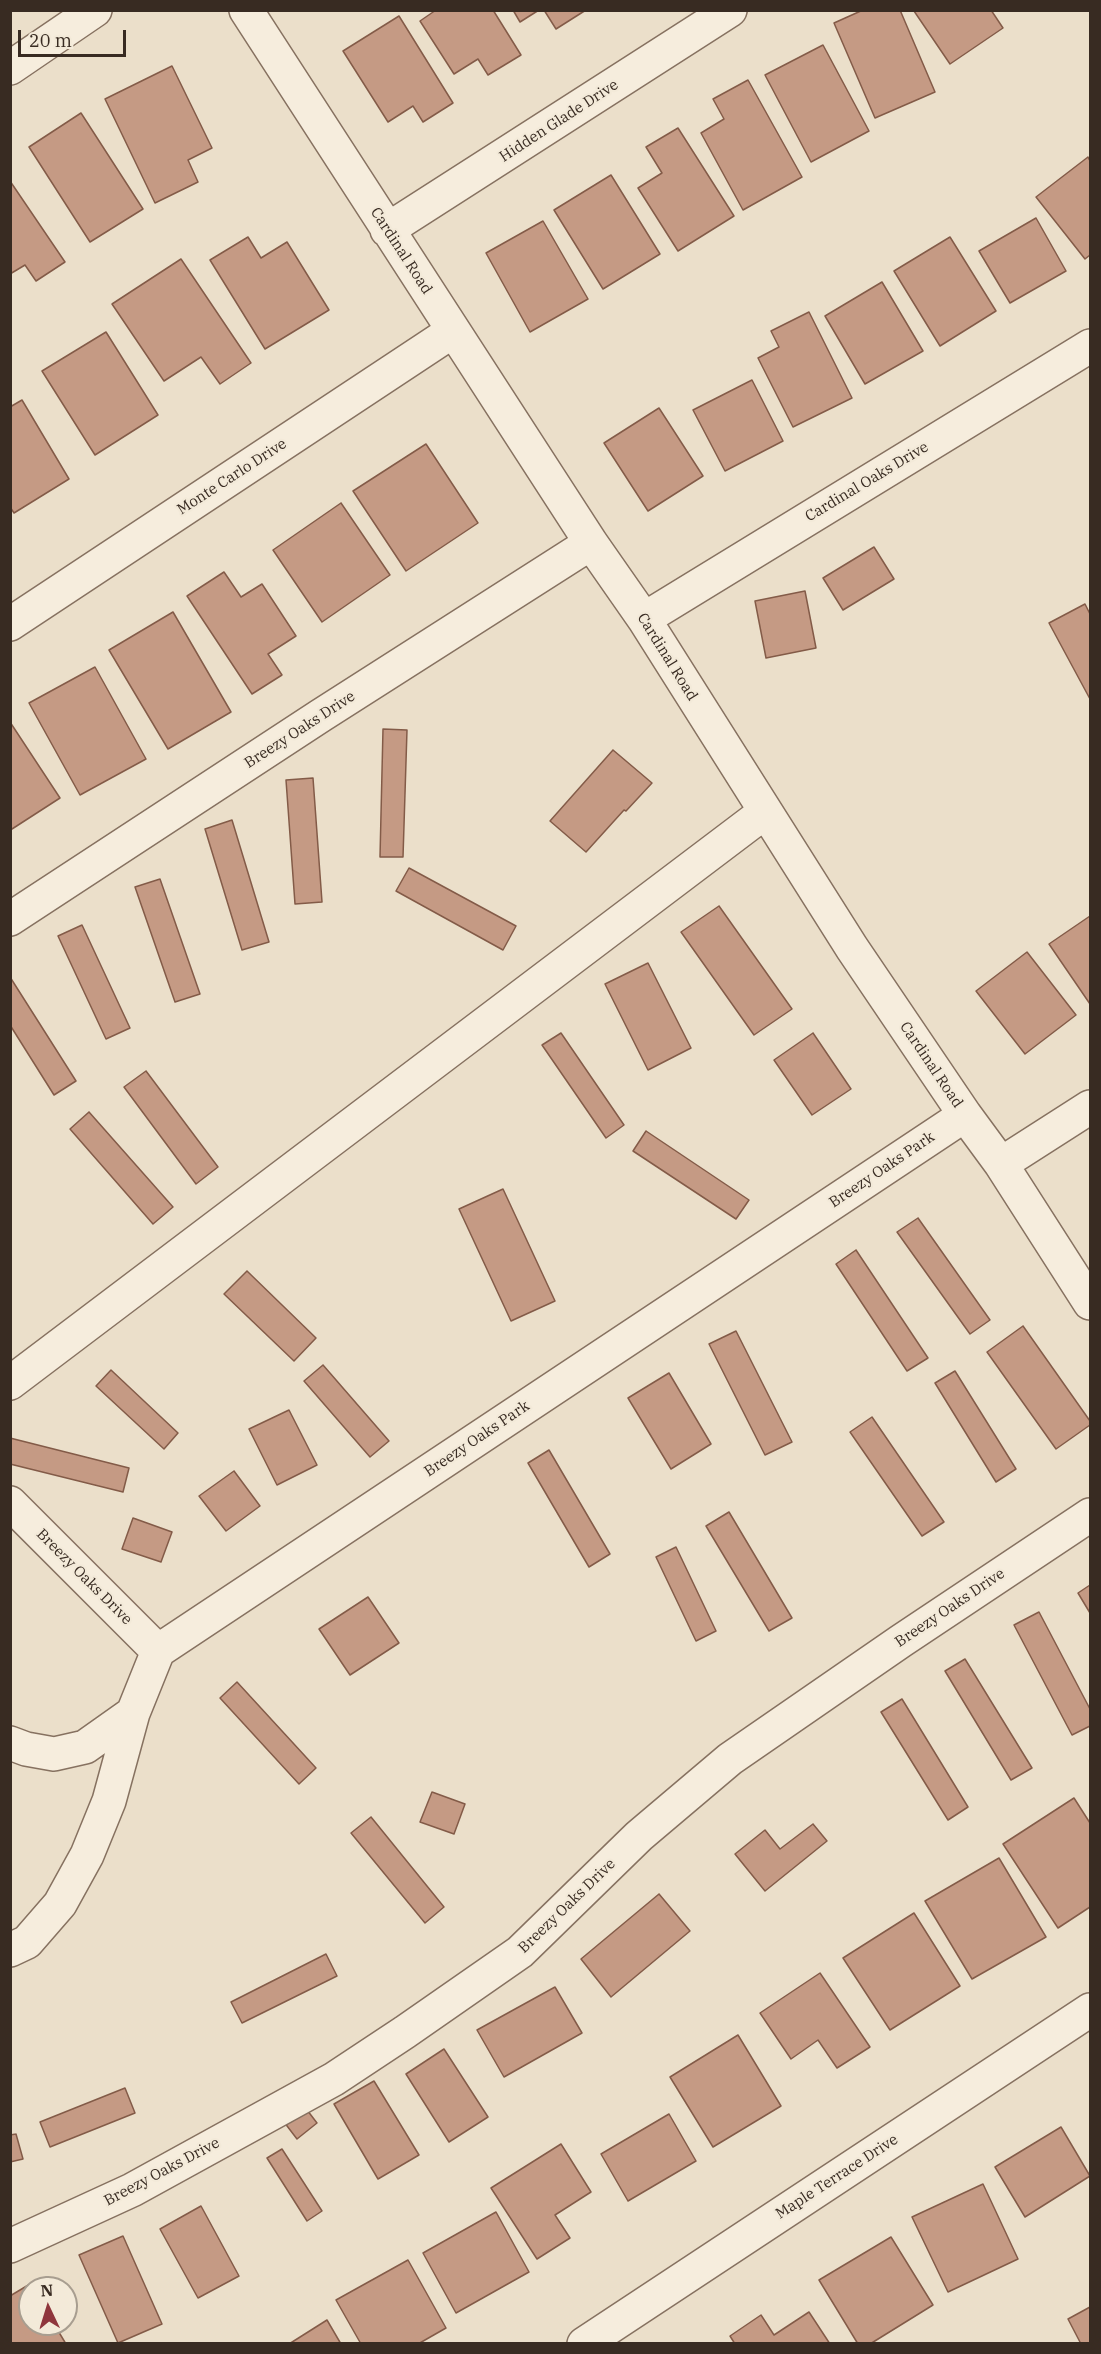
<!DOCTYPE html>
<style>
body{margin:0}
#map{position:relative;width:1101px;height:2354px;overflow:hidden;background:#ebdfca;font-family:"IBM Plex Serif",serif}
canvas{display:block}
.frame{position:absolute;inset:0;border:12px solid #382b22;pointer-events:none}
.north{position:absolute;left:18px;top:2276px;width:60px;height:60px;box-sizing:border-box;background:#f3ead9;border:2px solid #a89e90;border-radius:50%;rotate:356deg;font-size:16px;font-weight:700;line-height:24px;text-align:center;color:#382b22}
.north::after{content:'';display:block;margin:auto;width:21px;height:27px;background:#8f363d;clip-path:polygon(50% 0,100% 100%,50% 72%,0 100%)}
.scale{position:absolute;left:18px;top:30px;width:108px;height:27px;box-sizing:border-box;border:3px solid #382b22;border-top:0;padding-left:8px;font-size:18px;line-height:21px;white-space:nowrap;color:#382b22;-webkit-text-stroke:4px #f3ead9;paint-order:stroke}
</style>
<div id="map">
<canvas width="1101" height="2354"></canvas>
<div class="frame"></div>
<div class="north">N</div>
<div class="scale">20 m</div>
</div>
<script>
const ctx = document.querySelector('canvas').getContext('2d');
ctx.lineJoin = 'round';
function paint(path, color) {
  ctx.fillStyle = color;
  ctx.fill(path, 'evenodd');
}
function shape(rows) {
  const path = new Path2D();
  for (const r of rows) {
    path.moveTo(r[0], r[1]);
    for (let i = 2; i < r.length; i += 2) path.lineTo(r[i], r[i + 1]);
  }
  return path;
}
function strokePath(path, color, width, dash) {
  ctx.strokeStyle = color;
  ctx.lineWidth = width;
  ctx.lineCap = dash ? 'butt' : 'round';
  ctx.setLineDash(dash || []);
  ctx.stroke(path);
}
function label(font, color, halo, rows, align = 'center') {
  ctx.font = font + ' "IBM Plex Serif",serif';
  ctx.lineWidth = 4.5;
  ctx.setLineDash([]);
  ctx.textBaseline = 'middle';
  ctx.strokeStyle = halo;
  ctx.fillStyle = color;
  for (const [text, x, y, turn = 0] of rows) {
    ctx.save();
    ctx.translate(x, y);
    ctx.rotate((+turn || 0) * Math.PI / 180);
    ctx.textAlign = isNaN(turn) ? turn : align;
    if (halo) ctx.strokeText(text, 0, 0);
    ctx.fillText(text, 0, 0);
    ctx.restore();
  }
}
const building = shape([
 [436,10,493,10,521,55,488,75,478,59,454,74,420,21,436,10],
 [513,10,539,10,520,22,513,10],
 [544,10,586,10,556,29,544,10],
 [863,10,900,10,935,92,875,118,834,23,863,10],
 [991,10,1003,28,950,64,914,11,991,10],
 [399,16,453,103,423,122,413,106,388,122,343,51,399,16],
 [823,45,869,131,811,162,765,75,823,45],
 [172,66,212,148,188,160,198,182,155,203,105,99,172,66],
 [748,80,802,177,743,210,701,133,724,119,713,99,748,80],
 [81,113,143,209,90,242,29,147,81,113],
 [678,128,734,216,678,251,638,188,662,173,646,147,678,128],
 [1088,157,1090,161,1090,255,1085,259,1036,197,1088,157],
 [611,175,660,254,603,289,554,210,611,175],
 [10,181,65,262,36,281,25,265,10,274,10,181],
 [1036,218,1066,271,1010,303,979,251,1036,218],
 [543,221,588,299,530,332,486,253,543,221],
 [248,237,261,258,287,242,329,310,265,349,210,260,248,237],
 [950,237,996,311,940,346,894,271,950,237],
 [181,259,251,363,220,384,201,357,164,381,112,304,181,259],
 [882,282,923,351,865,384,825,316,882,282],
 [809,312,852,398,793,427,758,358,779,347,771,331,809,312],
 [106,332,158,415,95,455,42,371,106,332],
 [752,380,783,441,725,471,693,410,752,380],
 [22,400,69,479,14,513,10,507,10,407,22,400],
 [659,408,703,476,648,511,604,443,659,408],
 [426,444,478,523,406,571,353,491,426,444],
 [341,503,390,575,322,622,273,550,341,503],
 [874,547,894,579,843,610,823,578,874,547],
 [224,572,241,597,262,584,296,636,268,654,282,675,252,694,187,596,224,572],
 [805,591,816,648,766,658,755,601,805,591],
 [1085,604,1090,614,1090,699,1049,623,1085,604],
 [173,612,231,712,168,749,109,650,173,612],
 [95,667,146,759,80,795,29,703,95,667],
 [10,722,60,798,12,829,10,827,10,722],
 [383,729,407,730,403,857,380,857,383,729],
 [613,750,652,783,626,811,624,810,586,852,550,821,613,750],
 [313,778,322,902,295,904,286,780,313,778],
 [232,820,269,942,242,950,205,829,232,820],
 [409,868,516,926,503,950,396,891,409,868],
 [160,879,200,994,175,1002,135,887,160,879],
 [719,906,792,1009,754,1035,681,932,719,906],
 [1090,916,1090,1004,1049,944,1090,916],
 [82,925,130,1028,106,1039,58,936,82,925],
 [1027,952,1076,1015,1025,1054,976,991,1027,952],
 [648,963,691,1048,648,1070,605,984,648,963],
 [10,977,76,1081,54,1095,10,1025,10,977],
 [561,1033,624,1125,606,1138,542,1045,561,1033],
 [813,1033,851,1089,812,1115,774,1060,813,1033],
 [146,1071,218,1167,196,1184,124,1087,146,1071],
 [89,1112,173,1207,153,1224,70,1129,89,1112],
 [646,1131,749,1200,736,1219,633,1151,646,1131],
 [503,1189,555,1301,511,1321,459,1209,503,1189],
 [918,1218,990,1320,970,1334,897,1232,918,1218],
 [856,1250,928,1358,907,1371,836,1264,856,1250],
 [247,1271,316,1338,294,1361,224,1294,247,1271],
 [1023,1326,1090,1421,1090,1425,1056,1449,987,1352,1023,1326],
 [736,1331,792,1442,765,1455,709,1344,736,1331],
 [323,1365,389,1441,370,1457,304,1381,323,1365],
 [111,1370,178,1433,164,1449,96,1386,111,1370],
 [955,1371,1016,1469,996,1482,935,1383,955,1371],
 [669,1373,711,1444,671,1469,628,1398,669,1373],
 [289,1410,317,1465,277,1485,249,1429,289,1410],
 [872,1417,944,1522,922,1536,850,1432,872,1417],
 [10,1438,129,1468,123,1492,10,1464,10,1438],
 [549,1450,610,1554,589,1567,528,1463,549,1450],
 [234,1471,260,1506,226,1531,199,1496,234,1471],
 [729,1512,792,1618,769,1631,706,1526,729,1512],
 [133,1518,172,1532,161,1562,122,1549,133,1518],
 [676,1547,716,1631,696,1641,656,1557,676,1547],
 [1090,1585,1090,1613,1078,1593,1090,1585],
 [368,1597,399,1643,350,1675,319,1629,368,1597],
 [1039,1612,1090,1709,1090,1726,1072,1735,1014,1625,1039,1612],
 [965,1659,1032,1768,1011,1780,945,1671,965,1659],
 [237,1682,316,1768,299,1784,220,1698,237,1682],
 [902,1699,968,1807,948,1820,881,1712,902,1699],
 [432,1792,465,1804,454,1834,420,1822,432,1792],
 [1074,1798,1090,1823,1090,1907,1058,1928,1003,1844,1074,1798],
 [371,1817,444,1907,425,1923,351,1833,371,1817],
 [813,1824,827,1841,765,1891,735,1854,765,1830,780,1849,813,1824],
 [999,1858,1046,1937,972,1979,925,1901,999,1858],
 [659,1894,690,1931,611,1997,581,1959,659,1894],
 [914,1913,960,1986,890,2030,843,1958,914,1913],
 [326,1954,337,1976,242,2023,231,2002,326,1954],
 [820,1973,870,2047,837,2068,818,2040,791,2059,760,2013,820,1973],
 [555,1987,582,2033,504,2077,477,2030,555,1987],
 [738,2035,781,2106,713,2147,670,2077,738,2035],
 [444,2049,488,2117,449,2142,406,2074,444,2049],
 [374,2081,419,2155,378,2179,334,2104,374,2081],
 [125,2088,135,2113,50,2147,40,2122,125,2088],
 [304,2106,317,2123,297,2139,284,2122,304,2106],
 [669,2114,696,2161,628,2201,601,2154,669,2114],
 [1061,2127,1090,2176,1025,2217,995,2167,1061,2127],
 [16,2134,23,2159,10,2162,10,2135,16,2134],
 [561,2144,591,2192,555,2215,570,2238,537,2259,491,2188,561,2144],
 [282,2149,322,2211,307,2221,267,2158,282,2149],
 [983,2184,1018,2259,948,2292,912,2217,983,2184],
 [201,2206,239,2276,198,2298,160,2229,201,2206],
 [496,2212,529,2272,456,2313,423,2253,496,2212],
 [123,2236,162,2324,118,2343,79,2255,123,2236],
 [891,2237,933,2305,870,2344,858,2344,819,2280,891,2237],
 [408,2260,446,2328,418,2344,361,2344,336,2300,408,2260],
 [30,2284,32,2288,30,2288,30,2324,54,2324,66,2344,10,2344,10,2296,30,2284],
 [1090,2307,1090,2344,1081,2344,1068,2319,1090,2307],
 [809,2312,830,2344,735,2344,730,2336,761,2315,774,2335,809,2312],
 [327,2320,341,2344,289,2344,327,2320]
]);
const minor = shape([
 [246,10,591,543,644,619,852,948,965,1115,1001,1164,1090,1303],
 [10,68,95,10],
 [387,230,730,10],
 [644,619,1090,346],
 [10,624,453,331],
 [10,919,320,716,591,543],
 [1001,1164,1090,1107],
 [10,1383,765,812],
 [10,1503,158,1651],
 [10,1743,26,1749,54,1754,85,1747,133,1713,158,1651,965,1115],
 [10,1950,27,1942,60,1904,87,1855,109,1801,133,1713],
 [10,2246,132,2190,334,2079,405,2032,520,1952,639,1836,730,1759,901,1641,1090,1515],
 [584,2344,1090,2010]
]);
const streetNames = [
 ["Hidden Glade Drive",559,121,-33],
 ["Cardinal Road",401,251,57],
 ["Monte Carlo Drive",232,477,-33],
 ["Cardinal Oaks Drive",867,482,-31],
 ["Cardinal Road",667,657,58],
 ["Breezy Oaks Drive",300,730,-33],
 ["Cardinal Road",931,1065,56],
 ["Breezy Oaks Park",882,1170,-34],
 ["Breezy Oaks Park",477,1439,-34],
 ["Breezy Oaks Drive",84,1577,45],
 ["Breezy Oaks Drive",950,1608,-34],
 ["Breezy Oaks Drive",567,1906,-44],
 ["Breezy Oaks Drive",162,2172,-28],
 ["Maple Terrace Drive",837,2177,-33]
];
paint(building, '#c59a84');
strokePath(building, '#835b48', 1.5);
strokePath(minor, '#867160', 36);
strokePath(minor, '#f6eddd', 33);
label('15px', '#382b22', '#f3ead9', streetNames);
</script>
